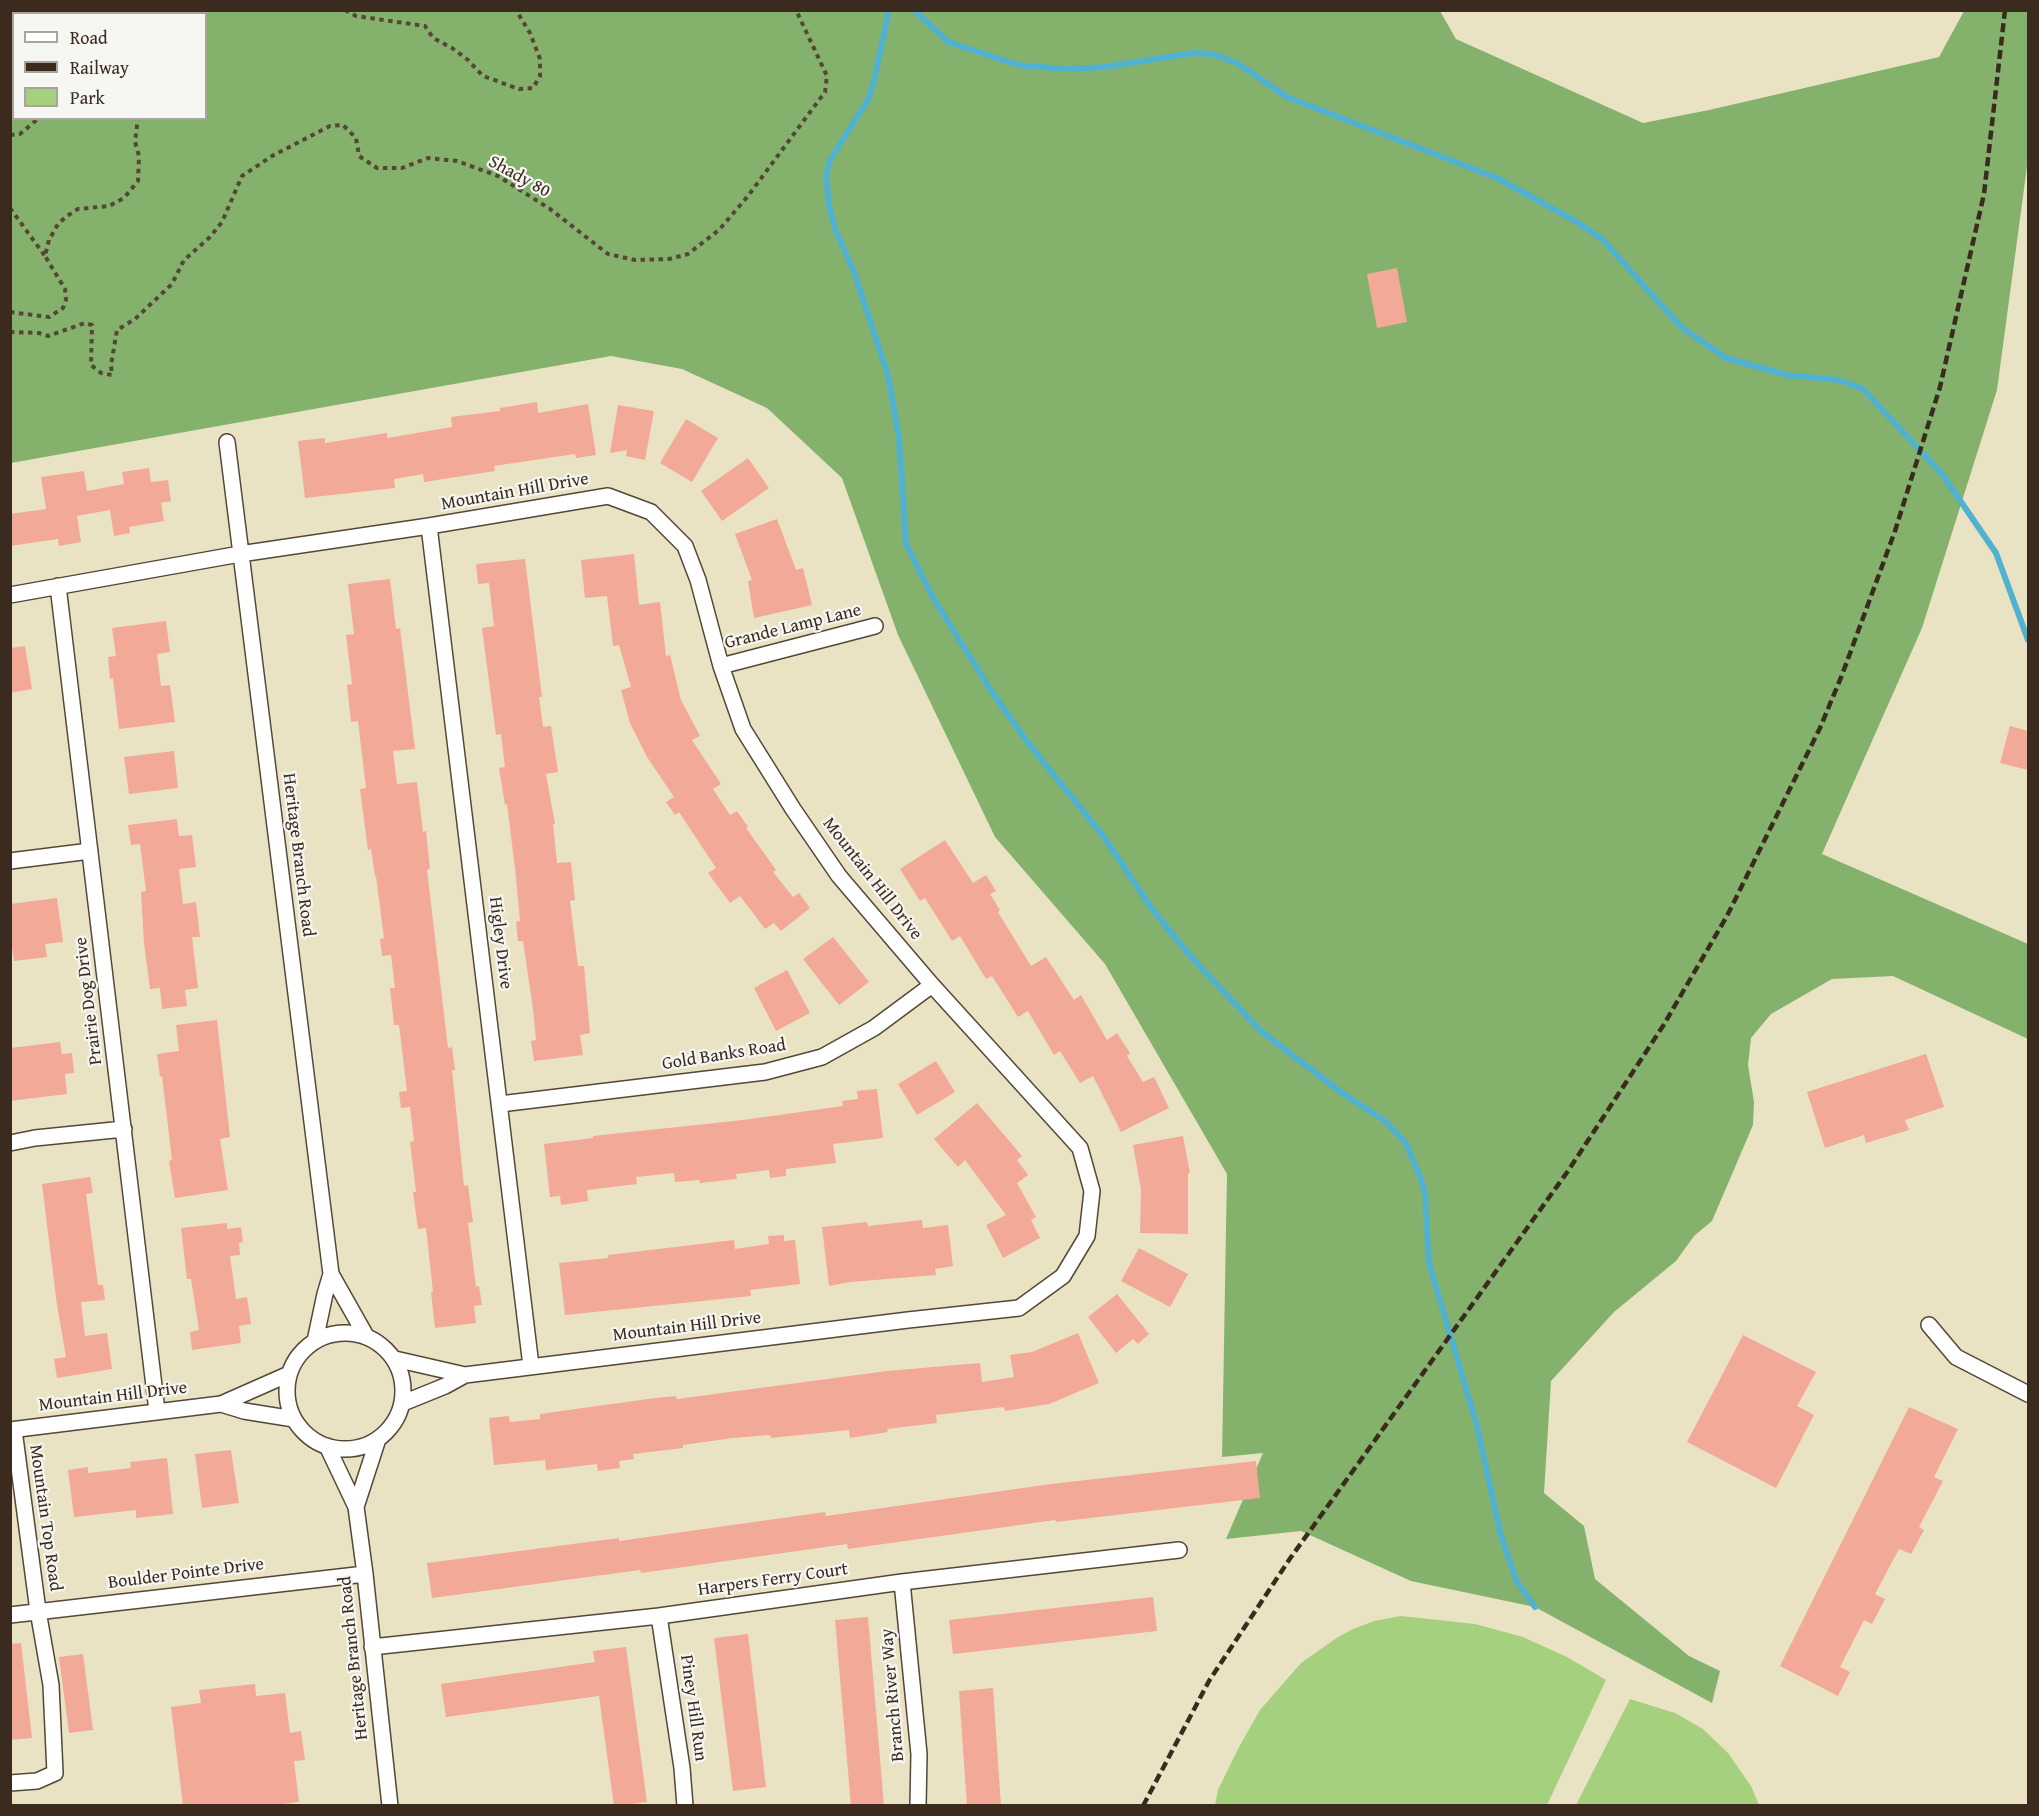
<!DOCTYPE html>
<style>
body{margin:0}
#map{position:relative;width:2039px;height:1816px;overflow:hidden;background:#e9e3c3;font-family:"Gentium Book Plus",serif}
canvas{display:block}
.frame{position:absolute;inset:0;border:12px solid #3b2a1e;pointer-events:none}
.legend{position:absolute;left:12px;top:12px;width:195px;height:108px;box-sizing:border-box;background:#f6f6f2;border:2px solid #aba49d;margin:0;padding:8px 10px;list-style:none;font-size:18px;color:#3b2a1e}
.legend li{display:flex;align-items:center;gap:12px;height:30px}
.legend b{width:30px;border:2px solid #aba49d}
</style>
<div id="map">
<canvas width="2039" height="1816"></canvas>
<div class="frame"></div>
<ul class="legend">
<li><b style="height:8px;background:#fff"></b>Road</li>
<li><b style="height:8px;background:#3b2a1e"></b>Railway</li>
<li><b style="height:16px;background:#a5d07d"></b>Park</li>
</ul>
</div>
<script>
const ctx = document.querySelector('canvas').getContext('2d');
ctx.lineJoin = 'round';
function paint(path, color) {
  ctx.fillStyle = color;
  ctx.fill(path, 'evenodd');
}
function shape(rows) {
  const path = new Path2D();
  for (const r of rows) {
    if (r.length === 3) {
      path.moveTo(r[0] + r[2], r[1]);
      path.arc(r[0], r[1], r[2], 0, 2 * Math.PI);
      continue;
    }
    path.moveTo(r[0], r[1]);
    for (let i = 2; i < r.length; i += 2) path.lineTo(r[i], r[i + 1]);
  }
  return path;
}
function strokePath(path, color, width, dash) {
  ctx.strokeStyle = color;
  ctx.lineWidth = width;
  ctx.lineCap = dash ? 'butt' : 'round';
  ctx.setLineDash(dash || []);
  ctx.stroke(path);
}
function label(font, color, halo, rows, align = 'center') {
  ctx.font = font + ' "Gentium Book Plus",serif';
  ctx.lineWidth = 4.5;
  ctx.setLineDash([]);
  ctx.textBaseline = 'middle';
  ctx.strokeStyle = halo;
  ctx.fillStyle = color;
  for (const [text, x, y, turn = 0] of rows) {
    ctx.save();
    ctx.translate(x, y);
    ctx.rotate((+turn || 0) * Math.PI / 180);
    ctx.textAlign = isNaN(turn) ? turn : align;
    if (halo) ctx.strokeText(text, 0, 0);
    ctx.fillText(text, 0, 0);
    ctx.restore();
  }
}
const green = shape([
 [1401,1616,1475,1624,1523,1637,1567,1657,1606,1680,1547,1805,1215,1805,1218,1790,1238,1749,1260,1710,1301,1663,1338,1637,1353,1629,1374,1621],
 [1630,1699,1675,1713,1703,1729,1728,1753,1751,1786,1759,1805,1576,1805]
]);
const forest = shape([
 [11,11,1440,11,1456,39,1643,123,1709,110,1939,57,1964,11,2028,11,2028,159,1997,390,1922,628,1822,854,2028,944,2028,1039,1893,976,1832,979,1771,1014,1751,1038,1748,1065,1754,1102,1753,1125,1712,1221,1694,1236,1676,1261,1614,1312,1551,1381,1544,1493,1584,1526,1595,1579,1689,1656,1720,1671,1712,1703,1535,1607,1411,1581,1301,1531,1226,1539,1263,1453,1222,1457,1227,1174,1105,964,995,837,898,635,842,478,767,408,682,369,611,356,11,463],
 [14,14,206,14,206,118,14,118]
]);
const stream = shape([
 [889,10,874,81,868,100,830,160,826,176,829,205,835,229,854,272,888,375,899,438,906,544,932,596,992,692,1028,743,1104,837,1152,909,1192,958,1261,1031,1342,1093,1384,1120,1405,1142,1420,1176,1425,1193,1429,1263,1477,1426,1501,1536,1517,1582,1535,1607],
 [914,10,948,42,1018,65,1065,69,1105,67,1193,53,1214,54,1237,63,1287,97,1497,178,1577,222,1603,240,1681,327,1726,358,1787,375,1839,380,1863,389,1942,474,1996,553,2028,640]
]);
const building = shape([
 [1397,268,1407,322,1377,328,1367,274],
 [537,402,538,413,588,404,596,455,576,458,575,454,494,466,495,471,424,482,423,474,394,479,395,488,305,498,298,441,325,438,325,443,387,433,387,438,452,427,451,417,500,411,500,408],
 [618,405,654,411,645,460,626,456,627,450,610,453],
 [686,419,718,438,692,482,660,463],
 [748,458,769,488,722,521,701,491],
 [149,468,151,482,168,480,171,501,161,503,164,521,129,527,130,533,114,536,110,510,77,516,81,542,59,546,58,539,10,546,10,514,46,509,41,477,84,471,87,491,124,484,122,472],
 [777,519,796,570,803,568,812,605,754,618,748,581,752,580,735,534],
 [634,554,639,605,660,602,666,656,670,655,681,700,700,736,692,740,721,784,713,789,730,815,737,811,748,827,746,828,776,870,773,872,793,897,799,893,810,908,781,931,774,923,765,929,740,896,730,903,708,873,716,868,679,812,675,815,666,802,674,797,647,757,630,723,621,690,631,687,619,645,613,646,607,596,585,598,581,560],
 [525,559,542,697,539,697,543,727,551,726,558,772,546,774,555,824,553,824,557,863,571,862,575,900,570,901,578,966,584,966,590,1033,580,1035,583,1055,534,1061,531,1041,536,1040,533,1009,523,941,518,941,516,922,520,921,515,868,507,804,505,805,499,768,505,767,501,734,496,735,482,628,494,626,489,583,478,584,476,564],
 [390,579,396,629,400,628,415,749,393,751,397,784,417,782,423,832,426,831,430,869,427,870,448,1048,452,1047,455,1070,452,1070,464,1186,468,1185,473,1222,468,1223,476,1287,479,1286,482,1305,474,1306,476,1323,435,1328,431,1292,433,1292,426,1228,418,1229,413,1192,416,1192,410,1142,414,1141,410,1107,401,1108,399,1092,407,1091,399,1025,394,1025,390,988,395,988,391,955,382,956,380,939,384,938,376,876,375,876,371,849,368,850,360,789,366,788,358,721,351,722,347,685,352,684,346,635,354,634,348,584],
 [166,621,170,652,157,654,161,686,170,685,175,722,119,729,113,678,110,679,108,657,116,656,112,628],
 [25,646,32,689,10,693,10,648],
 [2010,726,2028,731,2028,770,2000,763],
 [174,751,178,788,129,794,124,757],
 [177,819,179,836,192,835,196,867,179,869,183,904,196,902,200,937,192,937,198,988,185,990,187,1006,162,1009,160,988,150,989,144,943,141,892,146,891,140,844,131,845,128,825],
 [945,840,973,883,986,875,996,891,990,894,1000,910,998,912,1031,966,1046,957,1074,1000,1081,995,1107,1040,1117,1033,1130,1053,1127,1056,1143,1082,1154,1077,1169,1108,1121,1132,1093,1076,1080,1083,1060,1051,1054,1055,1028,1011,1018,1017,992,976,986,979,960,936,952,941,925,898,920,901,900,869],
 [57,898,63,942,45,944,47,957,14,961,10,932,10,904],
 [833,937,869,982,839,1005,803,959],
 [787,970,810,1013,776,1031,754,988],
 [217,1020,230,1137,220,1139,228,1190,175,1198,169,1161,172,1160,162,1076,160,1077,157,1054,179,1051,176,1025],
 [60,1042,62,1054,72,1053,74,1073,65,1074,67,1094,10,1101,10,1048],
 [1926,1054,1944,1107,1905,1120,1909,1130,1866,1143,1864,1135,1825,1148,1807,1092],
 [936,1061,955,1092,917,1115,898,1084],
 [877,1089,883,1138,833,1144,836,1163,786,1169,786,1176,770,1178,769,1170,736,1174,737,1179,700,1183,699,1180,675,1182,674,1173,636,1177,637,1184,587,1190,588,1201,561,1205,560,1196,550,1197,544,1144,593,1138,593,1136,743,1120,843,1106,842,1101,858,1099,857,1091],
 [977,1103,1022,1156,1017,1160,1028,1175,1017,1183,1036,1217,1031,1220,1040,1238,1003,1258,986,1225,1006,1215,965,1160,958,1167,934,1139],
 [1183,1136,1190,1173,1188,1173,1188,1234,1140,1233,1141,1190,1133,1145],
 [90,1177,93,1193,86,1194,98,1285,103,1285,105,1300,81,1302,85,1336,107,1333,112,1369,57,1378,54,1359,66,1357,57,1305,42,1184],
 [922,1220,923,1228,948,1225,953,1266,935,1269,936,1275,850,1282,829,1286,822,1227,867,1222,868,1226],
 [227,1223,227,1229,241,1227,243,1242,239,1243,240,1255,230,1256,236,1299,247,1297,251,1324,239,1326,241,1343,192,1350,190,1332,199,1330,191,1279,187,1279,181,1228],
 [784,1235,784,1241,795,1240,800,1284,750,1290,751,1296,565,1315,559,1263,608,1258,608,1255,734,1240,735,1249,769,1244,768,1236],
 [1139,1248,1188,1274,1170,1307,1121,1281],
 [1117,1294,1149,1334,1138,1344,1133,1339,1116,1353,1088,1317],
 [1078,1333,1099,1383,1049,1404,1005,1411,1004,1407,936,1415,937,1423,887,1429,888,1432,850,1438,849,1430,771,1438,770,1435,733,1438,683,1445,683,1448,633,1454,634,1459,619,1461,620,1468,598,1471,597,1464,546,1470,545,1460,494,1465,489,1418,509,1416,510,1422,540,1419,540,1414,655,1398,676,1396,677,1399,887,1371,980,1363,982,1382,1014,1377,1010,1355,1032,1352],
 [1743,1335,1816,1372,1797,1406,1814,1415,1776,1488,1687,1442],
 [1909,1407,1958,1429,1934,1477,1943,1481,1919,1527,1924,1530,1911,1554,1899,1549,1875,1594,1885,1599,1872,1624,1864,1620,1840,1667,1850,1672,1838,1696,1780,1666],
 [231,1450,239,1503,202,1508,195,1454],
 [167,1458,173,1514,136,1518,136,1510,74,1517,68,1470,88,1467,88,1473,131,1468,130,1462],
 [1256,1461,1260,1498,1056,1522,1055,1520,848,1549,847,1544,641,1573,640,1570,432,1598,427,1563,619,1538,619,1541,825,1512,826,1516,1051,1484],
 [1153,1597,1157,1631,953,1654,949,1620],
 [868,1617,884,1806,851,1806,835,1620],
 [748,1634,766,1787,733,1791,714,1638],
 [21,1643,32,1738,10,1740,10,1644],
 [626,1647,647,1802,614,1806,599,1696,446,1717,441,1684,595,1662,593,1651],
 [83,1654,93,1730,69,1733,59,1657],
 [255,1684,256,1696,285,1693,290,1733,301,1731,305,1760,294,1761,299,1802,268,1806,183,1806,171,1707,201,1703,199,1690],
 [993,1688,1001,1806,967,1806,959,1691]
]);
const path = shape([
 [51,10,51,14],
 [345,10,356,16,425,26,433,38,452,48,468,60,483,76,519,89,533,88,540,76,540,59,530,33,516,10],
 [159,14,160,10],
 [10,135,20,134,39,118],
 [10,208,45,256],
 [10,312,49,317,63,308,66,300,65,289,45,256,49,240,58,224,67,216,78,209,109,206,124,198,138,181,139,156,135,142,138,118],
 [10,332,39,333,48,336,85,323,92,325,91,365,101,373,112,375,111,365,117,330,135,319,172,284,184,260,210,237,222,222,242,176,272,156,330,126,343,125,356,138,359,156,377,168,402,168,428,158,457,161,498,176,550,209,608,254,635,260,669,259,688,254,719,230,748,196,825,92,827,76,796,10]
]);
const street = shape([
 [227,442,331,1274,366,1336],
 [429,526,531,1366],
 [58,586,157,1411],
 [10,595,240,554,429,526,608,496,651,512,685,546,698,580,721,666,743,729,793,809,839,876,932,985,1080,1148,1092,1191,1087,1236,1063,1276,1019,1308,908,1320,465,1375,445,1386,403,1403],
 [721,666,875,626],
 [10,861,90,851],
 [500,1104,765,1072,822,1057,874,1028,932,985],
 [10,1143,35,1138,124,1129],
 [1929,1325,1956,1357,2028,1394],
 [345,1391,58],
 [315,1341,325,1294,331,1274],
 [395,1359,465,1375],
 [221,1404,244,1411,294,1419],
 [10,1430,221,1404,289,1374],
 [327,1446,356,1507,365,1574,390,1806],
 [356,1507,378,1439],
 [902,1582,919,1754,918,1806],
 [10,1615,365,1574],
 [659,1616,682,1768,685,1806],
 [372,1647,659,1616,902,1582,1179,1550],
 [10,1783,37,1781,55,1773,51,1685,38,1611,14,1430]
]);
const rail = shape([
 [1143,1806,1209,1681,1289,1560,1568,1171,1663,1026,1727,916,1820,728,1842,675,1895,531,1940,387,1984,194,2005,10]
]);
const streetNames = [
 ["Shady 80",519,177,29],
 ["Mountain Hill Drive",515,492,-10],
 ["Grande Lamp Lane",793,627,-14],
 ["Heritage Branch Road",298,855,83],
 ["Mountain Hill Drive",872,879,52],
 ["Higley Drive",500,943,83],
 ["Prairie Dog Drive",89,1001,-97],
 ["Gold Banks Road",724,1055,-9],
 ["Mountain Hill Drive",687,1327,-7],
 ["Mountain Hill Drive",113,1397,-7],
 ["Mountain Top Road",45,1518,82],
 ["Boulder Pointe Drive",186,1574,-7],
 ["Harpers Ferry Court",773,1580,-8],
 ["Heritage Branch Road",354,1658,-96],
 ["Branch River Way",893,1695,-95],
 ["Piney Hill Run",693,1708,82]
];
paint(green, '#a5d07d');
paint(forest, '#84b26c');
strokePath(stream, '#51b1d0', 6);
paint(building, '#f3a997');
strokePath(street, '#554637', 18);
strokePath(path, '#554637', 4, [4.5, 4.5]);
strokePath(street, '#fff', 15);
strokePath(rail, '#3b2a1e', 4.5, [9, 4.5]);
label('18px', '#3b2a1e', '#f6f6f2', streetNames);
</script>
